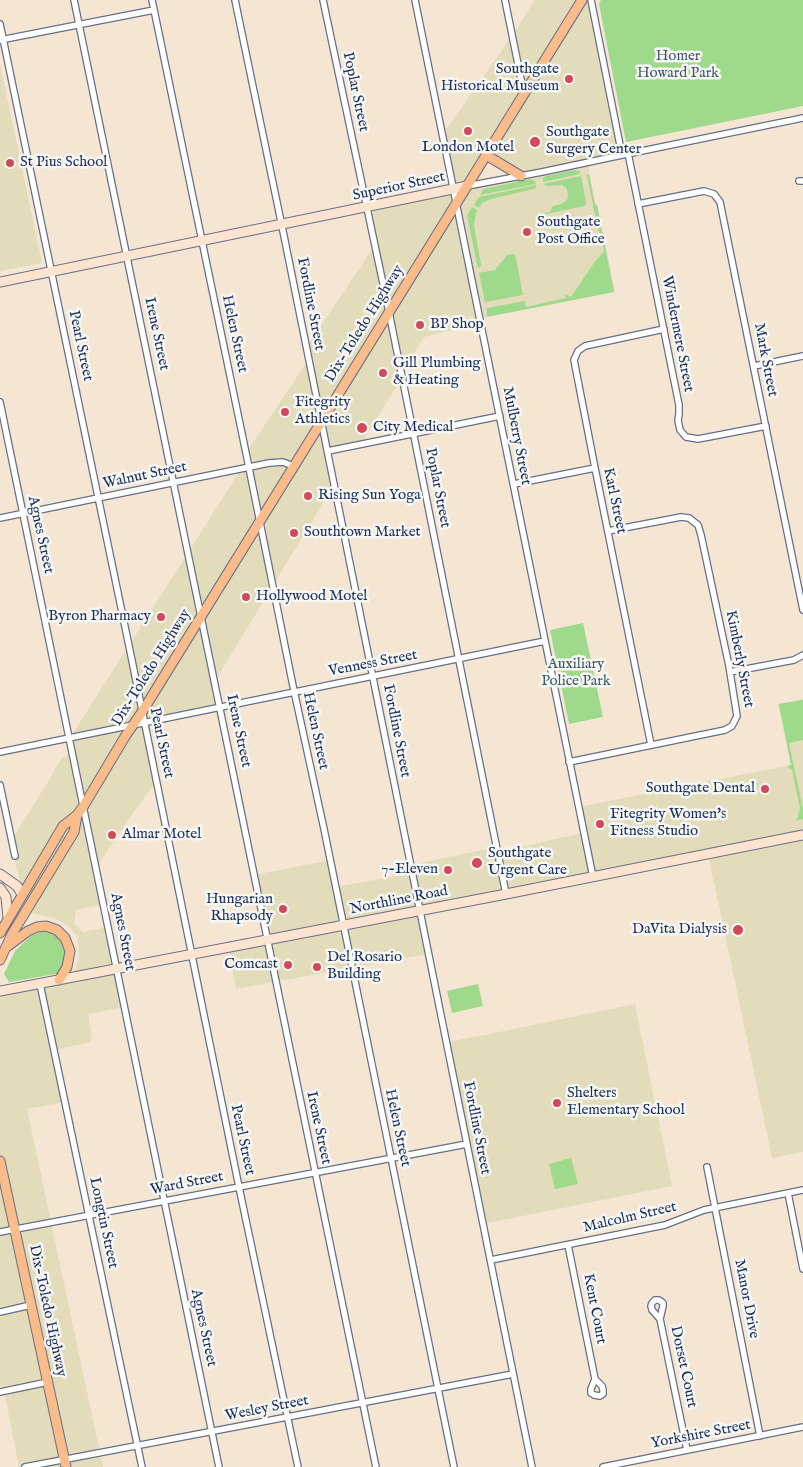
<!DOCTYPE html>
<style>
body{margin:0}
canvas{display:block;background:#f4e6d2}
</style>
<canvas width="803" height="1467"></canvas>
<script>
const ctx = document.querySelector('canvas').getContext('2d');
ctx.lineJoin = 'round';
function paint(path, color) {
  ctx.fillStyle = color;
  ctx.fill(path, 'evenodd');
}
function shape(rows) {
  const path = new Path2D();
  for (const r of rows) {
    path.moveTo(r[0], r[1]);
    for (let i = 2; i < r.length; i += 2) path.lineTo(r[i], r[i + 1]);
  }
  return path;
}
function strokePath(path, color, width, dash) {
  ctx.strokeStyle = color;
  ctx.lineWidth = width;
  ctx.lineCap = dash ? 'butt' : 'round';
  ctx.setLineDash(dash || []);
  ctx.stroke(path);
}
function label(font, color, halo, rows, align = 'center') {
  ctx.font = font + ' "IM FELL English",serif';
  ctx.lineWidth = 5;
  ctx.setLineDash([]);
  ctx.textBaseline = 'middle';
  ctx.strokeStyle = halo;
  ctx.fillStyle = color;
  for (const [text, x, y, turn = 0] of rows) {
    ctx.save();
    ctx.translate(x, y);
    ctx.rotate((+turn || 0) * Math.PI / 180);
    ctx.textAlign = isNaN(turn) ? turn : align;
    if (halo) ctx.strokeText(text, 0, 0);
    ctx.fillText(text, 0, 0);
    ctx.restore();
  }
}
const built = shape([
 [535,0,591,0,622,155,589,162,589,174,596,204,597,204,615,292,480,318,481,323,424,337,402,375,403,384,394,390,361,444,328,451,334,485,215,681,220,708,144,723,156,782,128,820,96,868,103,904,76,910,74,923,83,932,108,927,124,1007,88,1014,92,1037,90,1038,91,1042,54,1050,65,1102,27,1109,103,1467,19,1467,4,1391,2,1392,0,1383,0,991,72,978,79,958,79,950,77,936,67,925,54,918,27,912,23,909,22,894,11,841,51,777,56,767,62,758,73,754,70,738,188,553,241,469,249,467,246,453,309,359,306,348,375,245,367,208,454,189,443,134,512,36],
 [486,156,520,176,468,186],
 [0,64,42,263,0,271],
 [803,699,803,1152,772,1158,708,854,420,911,428,954,236,989,228,948,267,940,254,875,330,860,336,887,412,873,410,865,497,847,498,852,583,833,578,807,791,765,778,704],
 [635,1004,672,1186,483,1224,446,1042,490,1034]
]);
const green = shape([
 [601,0,803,0,803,106,626,142,599,4],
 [574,170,579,171,580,174,543,182,543,178,546,176],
 [589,174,595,205,597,205,614,292,487,317,487,308,525,301,526,307,566,298,565,294,571,297,596,260,604,252,601,234,598,230,587,175],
 [581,176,586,202,585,206,536,216,536,215,550,212,553,206,562,204,567,200,568,196,567,189,562,185,547,186,543,184],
 [530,179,535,181,536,184,480,195,484,189],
 [536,185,536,188,534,189,491,199,482,203,479,208,474,205,479,197],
 [472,207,477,210,475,217,474,226,481,265,481,266,478,268,467,216],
 [515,254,523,295,485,302,479,273,495,270,507,255],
 [583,623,603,717,569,724,550,630],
 [803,700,803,740,789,743,803,809,803,819,795,821,797,820,800,808,792,770,787,766,791,765,779,704],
 [48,931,58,934,68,951,62,970,56,974,9,982,4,974,15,951,31,936,40,932],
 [478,984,483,1006,452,1013,447,991],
 [571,1158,578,1184,555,1189,549,1164]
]);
const street = shape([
 [74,0,376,1467],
 [152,0,246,453,293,686,324,829,454,1467],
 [235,0,284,236,532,1467],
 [323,0,389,312,506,894],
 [415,0,593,877],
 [505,0,524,94],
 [591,0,622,155],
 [0,24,129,646,239,1187,298,1467],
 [0,40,154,10],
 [628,153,679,405,679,414,678,420,680,430,686,437,698,439,766,426],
 [799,181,803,181],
 [467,186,542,172,622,155,803,118],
 [638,204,704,191,714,194,720,202,803,610],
 [754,366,803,356],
 [0,402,219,1467],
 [328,451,500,416],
 [514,484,595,468],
 [0,518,269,463,283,462,293,466],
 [730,672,794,660,803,655],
 [651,745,595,468,574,360,578,351,585,346,664,329],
 [0,752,545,641],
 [569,762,725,730,732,726,737,716,729,666,701,535,698,525,689,518,681,517,608,531],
 [0,785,15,856],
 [40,984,142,1467],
 [707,1167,760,1436],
 [788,1193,803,1269],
 [0,1232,467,1144],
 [568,1245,595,1379,602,1386,603,1390,603,1394,600,1396,594,1395,591,1393,591,1389,595,1379],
 [491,1260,665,1225,704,1210,803,1190],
 [0,1312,31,1305],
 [660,1319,652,1310,651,1306,652,1303,655,1300,659,1300,663,1303,663,1306,660,1319,687,1450],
 [0,1392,48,1382],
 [25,1467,513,1374],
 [603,1467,803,1427]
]);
const secondary = shape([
 [0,282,467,186],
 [0,874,17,886,22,894],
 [0,888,6,897,8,918],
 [0,991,501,895,803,835]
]);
const primary = shape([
 [486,155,521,176],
 [0,933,63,826,77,815,83,807,126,735,142,712,582,0],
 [8,946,28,931,37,927,46,926,57,930,65,938,70,951,67,967,59,980],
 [0,960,12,934,74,832,77,815],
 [0,1161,66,1467]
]);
const markers = [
 [569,79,5,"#d1495b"],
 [468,131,5,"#d1495b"],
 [535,142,6,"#d1495b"],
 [10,163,5,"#d1495b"],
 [527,232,5,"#d1495b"],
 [420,325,5,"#d1495b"],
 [383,373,5,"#d1495b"],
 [285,412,5,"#d1495b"],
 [362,428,6,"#d1495b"],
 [308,496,5,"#d1495b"],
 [294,533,5,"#d1495b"],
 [246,597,5,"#d1495b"],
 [161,617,5,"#d1495b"],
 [765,789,5,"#d1495b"],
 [600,824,5,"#d1495b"],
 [112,835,5,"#d1495b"],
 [477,863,6,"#d1495b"],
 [448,870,5,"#d1495b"],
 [283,909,5,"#d1495b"],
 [738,930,6,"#d1495b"],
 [288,965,5,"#d1495b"],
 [317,967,5,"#d1495b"],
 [557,1103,5,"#d1495b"]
];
const parkNames = [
 ["Homer",678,57],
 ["Howard Park",678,74],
 ["Auxiliary",576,665],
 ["Police Park",576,682]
];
const poiNames = [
 ["Southgate",559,70,"right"],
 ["Historical Museum",559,87,"right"],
 ["Southgate",546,133],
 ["Surgery Center",546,150],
 ["London Motel",468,148,"center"],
 ["St Pius School",20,163],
 ["Southgate",537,223],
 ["Post Office",537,240],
 ["BP Shop",430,325],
 ["Gill Plumbing",393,364],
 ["& Heating",393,381],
 ["Fitegrity",295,403],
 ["Athletics",295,420],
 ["City Medical",373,428],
 ["Rising Sun Yoga",318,496],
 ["Southtown Market",304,533],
 ["Hollywood Motel",256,597],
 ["Byron Pharmacy",151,617,"right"],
 ["Southgate Dental",755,789,"right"],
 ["Fitegrity Women's",610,815],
 ["Fitness Studio",610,832],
 ["Almar Motel",122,835],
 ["Southgate",488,854],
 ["Urgent Care",488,871],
 ["7-Eleven",438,870,"right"],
 ["Hungarian",273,900,"right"],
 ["Rhapsody",273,917,"right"],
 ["DaVita Dialysis",727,930,"right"],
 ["Del Rosario",327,958],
 ["Building",327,975],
 ["Comcast",278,965,"right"],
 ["Shelters",567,1094],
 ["Elementary School",567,1111]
];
const streetNames = [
 ["Poplar Street",355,92,78],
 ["Superior Street",399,187,-12],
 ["Fordline Street",310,304,79],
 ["Dix-Toledo Highway",365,324,-58],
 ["Irene Street",156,334,78],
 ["Helen Street",234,334,78],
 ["Windermere Street",677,334,79],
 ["Pearl Street",80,346,78],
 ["Mark Street",765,360,79],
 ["Mulberry Street",516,436,79],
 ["Walnut Street",145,476,-12],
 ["Poplar Street",437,488,79],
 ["Karl Street",614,501,78],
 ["Agnes Street",40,535,78],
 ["Kimberly Street",739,659,79],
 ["Venness Street",373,664,-11],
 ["Dix-Toledo Highway",152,668,-58],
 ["Irene Street",238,731,78],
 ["Helen Street",315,731,78],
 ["Fordline Street",396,731,79],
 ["Pearl Street",161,743,78],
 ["Northline Road",399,901,-11],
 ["Agnes Street",122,932,79],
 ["Irene Street",318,1128,78],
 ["Helen Street",397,1128,78],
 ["Fordline Street",476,1128,79],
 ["Pearl Street",242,1140,78],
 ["Ward Street",187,1184,-11],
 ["Malcolm Street",630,1218,-13],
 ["Longtin Street",103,1223,78],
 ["Manor Drive",746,1299,79],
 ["Kent Court",594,1309,79],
 ["Dix-Toledo Highway",47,1311,78],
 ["Agnes Street",203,1328,78],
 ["Dorset Court",683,1367,78],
 ["Wesley Street",267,1409,-11],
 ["Yorkshire Street",701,1435,-11]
];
paint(built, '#e2dcba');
paint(green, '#9fd98c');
strokePath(street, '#676f87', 8);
strokePath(secondary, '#676f87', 11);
strokePath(primary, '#676f87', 11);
strokePath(street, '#fff', 5.5);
strokePath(secondary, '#fde4d1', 9);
strokePath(primary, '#fabc8b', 9);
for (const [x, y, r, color] of markers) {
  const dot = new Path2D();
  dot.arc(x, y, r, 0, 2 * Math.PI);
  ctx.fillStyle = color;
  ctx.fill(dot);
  strokePath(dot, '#f6f6f2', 2);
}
label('15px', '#3c5a6a', '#f6f6f2', parkNames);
label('15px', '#1b2f5e', '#f6f6f2', poiNames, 'left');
label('15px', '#1b2f5e', '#f6f6f2', streetNames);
</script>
